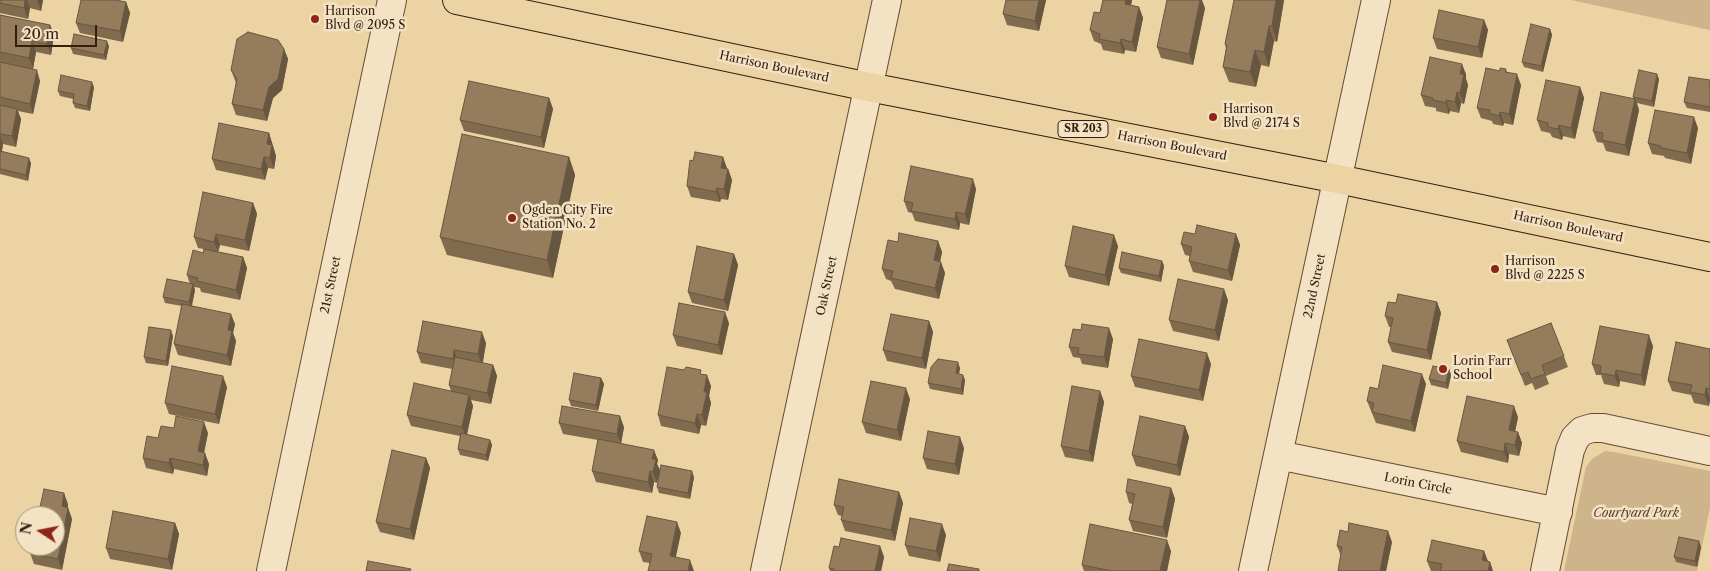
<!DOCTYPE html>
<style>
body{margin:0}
#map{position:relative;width:1710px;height:571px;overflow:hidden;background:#ecd3a3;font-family:"Libre Caslon Text",serif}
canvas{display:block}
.north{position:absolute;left:15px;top:506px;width:50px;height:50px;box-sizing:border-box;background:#f3e2c3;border:1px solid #a7937b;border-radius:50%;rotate:281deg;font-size:14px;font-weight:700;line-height:20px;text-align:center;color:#361d10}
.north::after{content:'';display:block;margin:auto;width:18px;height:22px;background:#8f2418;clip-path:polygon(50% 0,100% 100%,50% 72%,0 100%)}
.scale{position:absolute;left:15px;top:25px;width:82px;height:22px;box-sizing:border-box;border:2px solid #361d10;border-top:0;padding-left:6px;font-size:15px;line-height:18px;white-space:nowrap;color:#361d10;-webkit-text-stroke:4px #f3e2c3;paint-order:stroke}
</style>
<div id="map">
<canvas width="1710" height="571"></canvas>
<div class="north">N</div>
<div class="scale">20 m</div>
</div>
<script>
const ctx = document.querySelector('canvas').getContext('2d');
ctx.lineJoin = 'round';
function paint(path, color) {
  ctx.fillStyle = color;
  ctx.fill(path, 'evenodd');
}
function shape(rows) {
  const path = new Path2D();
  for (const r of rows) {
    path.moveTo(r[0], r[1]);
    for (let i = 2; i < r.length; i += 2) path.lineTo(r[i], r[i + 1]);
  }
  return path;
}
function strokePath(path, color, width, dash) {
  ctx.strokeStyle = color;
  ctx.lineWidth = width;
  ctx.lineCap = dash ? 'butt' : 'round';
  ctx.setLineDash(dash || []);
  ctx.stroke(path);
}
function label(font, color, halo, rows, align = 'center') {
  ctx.font = font + ' "Libre Caslon Text",serif';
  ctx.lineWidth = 5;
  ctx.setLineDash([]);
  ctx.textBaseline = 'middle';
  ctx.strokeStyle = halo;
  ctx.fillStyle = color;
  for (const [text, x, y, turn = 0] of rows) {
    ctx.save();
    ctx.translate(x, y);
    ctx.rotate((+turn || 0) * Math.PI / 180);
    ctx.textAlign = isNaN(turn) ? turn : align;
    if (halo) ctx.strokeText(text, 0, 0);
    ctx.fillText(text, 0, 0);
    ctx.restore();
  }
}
const green = shape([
 [1571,0,1710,0,1710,30],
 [1605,451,1614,452,1710,471,1710,508,1697,571,1564,571,1586,467,1592,459]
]);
const minor = shape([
 [1278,455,1558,512],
 [271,571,392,0],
 [765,571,887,0],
 [1253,571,1376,0],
 [1545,571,1570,450,1575,438,1582,431,1592,428,1603,428,1710,451]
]);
const major = shape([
 [457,0,869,87,1338,179,1710,257]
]);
const wall = shape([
 [0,0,43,0,41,11,30,8,28,19,0,13],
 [1006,0,1046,0,1039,31,1007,25,1003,14],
 [1103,0,1132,0,1131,5,1139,7,1143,18,1136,52,1125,50,1124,54,1103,50,1101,44,1094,41,1090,30,1100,13],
 [1284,0,1277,42,1274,41,1269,67,1261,65,1256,87,1229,82,1223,67,1226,49,1225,44],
 [126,2,130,13,123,42,80,33,76,23],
 [1205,8,1193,65,1161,58,1157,47],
 [0,15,50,25,54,35,51,55,36,52,33,69,40,81,33,114,18,111,21,119,16,147,3,144,2,151,31,163,28,181,0,174],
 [1484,20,1488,30,1482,58,1437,49,1433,38],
 [1550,29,1552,35,1543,72,1524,67,1522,62],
 [109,46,106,60,73,54,71,48],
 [284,49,288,59,282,90,273,98,267,121,236,115,232,104,236,83,231,70],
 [1506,69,1507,72,1521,85,1513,125,1504,123,1503,126,1493,124,1492,121,1481,118,1477,108,1500,71],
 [1466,74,1466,79,1468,85,1464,104,1461,103,1459,113,1450,111,1449,114,1436,111,1436,108,1425,106,1421,95],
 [1659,79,1654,107,1637,103,1639,110,1629,156,1606,151,1603,143,1597,142,1593,131,1633,99,1633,97],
 [1710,80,1710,112,1687,108,1684,102],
 [94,87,90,111,75,108,73,103,73,99,60,96,58,91],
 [1580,87,1584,98,1575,139,1563,136,1562,140,1552,137,1550,133,1541,131,1537,120],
 [549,98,553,109,544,148,464,131,460,120],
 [1698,128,1691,164,1665,158,1664,156,1652,154,1648,143],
 [269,133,276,156,274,169,268,168,265,180,216,170,212,159],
 [569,157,575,175,553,278,447,255,440,237],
 [723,157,726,169,728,169,732,180,728,200,721,199,720,202,691,197,687,186,693,161],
 [976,189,969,225,960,223,959,230,915,221,912,213,908,212,904,201],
 [253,203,257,214,249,251,220,245,218,252,243,257,247,268,240,300,201,292,200,288,194,287,195,290,192,306,235,324,233,333,236,341,231,366,178,355,174,344,182,306,165,303,163,297,190,284,187,275,203,253,204,249,198,248,194,237],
 [1195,234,1236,234,1240,245,1232,281,1193,272,1189,261,1190,256,1185,255,1181,244],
 [938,241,942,252,940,262,945,273,939,299,895,289,891,281,886,279,882,269,898,242],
 [1118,246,1109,286,1069,277,1065,266],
 [734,254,738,265,728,311,692,303,688,292],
 [1162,261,1164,266,1161,282,1121,273,1119,268],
 [1228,300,1219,341,1173,331,1169,320],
 [1437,302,1441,313,1431,360,1392,352,1388,342,1391,327,1389,327,1385,316,1396,303],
 [929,321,933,332,926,369,887,361,883,350],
 [729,323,722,355,677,346,673,335],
 [1551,323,1568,367,1546,376,1549,384,1535,390,1532,383,1525,386,1507,340],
 [1081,330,1113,339,1108,368,1082,364,1080,358,1073,357,1069,347],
 [173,336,168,366,146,363,144,357],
 [486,343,483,363,493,365,497,376,491,404,471,400,473,406,467,435,490,440,492,445,488,461,460,455,458,449,460,436,411,426,407,415,451,391,449,385,452,369,421,363,417,352],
 [1653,346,1645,386,1620,381,1619,387,1604,384,1601,375,1596,375,1592,364],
 [1710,349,1710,399,1709,406,1694,403,1691,395,1672,391,1668,381],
 [1211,364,1203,401,1135,387,1131,376],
 [960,368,959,374,965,380,963,395,930,389,928,383],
 [1449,369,1451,375,1448,389,1431,385,1429,379],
 [702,374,711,386,709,396,711,403,706,426,701,425,699,434,661,426,658,415],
 [601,378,604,384,598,411,571,406,569,400],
 [1426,384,1415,432,1376,423,1367,401,1378,389],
 [227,387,219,424,169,414,165,403],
 [1100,391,1104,402,1093,462,1065,457,1061,446],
 [910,399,901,441,866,433,862,422],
 [1518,417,1515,432,1518,432,1522,443,1519,456,1509,454,1508,463,1461,452,1457,441],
 [559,423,624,427,621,443,658,460,657,464,660,470,657,483,654,482,652,493,596,482,592,471,598,440,563,434],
 [1185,426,1189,437,1180,476,1136,466,1132,455],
 [174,428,208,433,204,453,209,464,207,476,174,469,173,474,146,468,143,458,158,438],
 [964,448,959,475,927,469,923,458],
 [426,458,430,468,414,540,380,532,376,522],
 [694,477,690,499,659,493,657,487],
 [1171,488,1175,499,1167,538,1133,531,1129,520,1132,504,1129,503,1126,492],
 [899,492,903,503,895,541,845,531,841,520,842,516,838,515,834,505],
 [68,504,68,508,72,519,62,570,34,564,30,553],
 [175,523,179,534,172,570,110,559,106,548],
 [681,533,650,563,643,562,639,551],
 [946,535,940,562,909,556,905,545],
 [1392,542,1386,571,1338,571,1341,556,1337,546],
 [880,546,884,557,881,571,830,571,829,568,839,547],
 [1701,547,1697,567,1676,562,1674,557],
 [1171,551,1167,571,1084,571,1082,565],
 [1484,551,1488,561,1490,562,1493,571,1431,571,1427,561]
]);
const shadedWall = shape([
 [25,0,27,0,30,8,28,19,24,8],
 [37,0,43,0,41,11],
 [1039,0,1046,0,1039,31,1035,21],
 [1126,0,1132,0,1129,15,1125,4],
 [1200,0,1202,0,1205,8,1193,65,1189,54],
 [1276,0,1284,0,1277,42,1272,26],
 [126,2,130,13,123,42,120,31],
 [1139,7,1143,18,1136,52,1132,42],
 [1484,20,1488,30,1482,58,1478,47],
 [50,25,54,35,51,55,47,44],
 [1269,26,1274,41,1269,67,1264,52],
 [1550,29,1552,35,1543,72,1541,66],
 [1121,39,1125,50,1124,54,1120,43],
 [32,41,36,52,33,69,29,58],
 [107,41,109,46,106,60,104,55],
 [284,49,288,59,282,90,273,98,267,121,263,110,269,87],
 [1255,50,1261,65,1256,87,1250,72],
 [1462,64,1466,74,1466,79,1468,85,1464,104,1460,93,1460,74],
 [37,70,40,81,33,114,30,104],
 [1517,74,1521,85,1513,125,1509,114],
 [1657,74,1659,79,1654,107,1652,101],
 [92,82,94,87,90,111,87,106],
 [1580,87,1584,98,1575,139,1571,128],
 [1457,92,1461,103,1459,113,1455,102],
 [549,98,553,109,544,148,541,137],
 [1635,99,1639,110,1629,156,1625,145],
 [1446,100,1450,111,1449,114,1446,103],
 [17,109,21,119,16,147,12,136],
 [1500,112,1504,123,1503,126,1499,116],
 [1694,117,1698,128,1691,164,1687,153],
 [1559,125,1563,136,1562,140,1558,129],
 [269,133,276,156,274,169,270,158,267,144],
 [0,135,3,144,1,157,0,155],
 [264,157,268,168,265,180,261,169],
 [569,157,575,175,553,278,547,260],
 [723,157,727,168,724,179,721,168],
 [29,158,31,163,28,181,26,175],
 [728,169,732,180,728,200,724,189],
 [973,179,976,189,969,225,965,214],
 [717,188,721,199,720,202,716,192],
 [253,203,257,214,249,251,245,240],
 [956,212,960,223,959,230,955,219],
 [216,234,220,245,218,252,214,242],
 [1236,234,1240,245,1232,281,1228,270],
 [1114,235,1118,246,1109,286,1105,275],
 [938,241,942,252,938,271,934,260],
 [734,254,738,265,728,311,724,300],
 [243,257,247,268,240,300,236,290],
 [1162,261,1164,266,1161,282,1159,276],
 [941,262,945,273,939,299,935,288],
 [193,284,195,290,191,308,189,302],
 [1224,289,1228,300,1219,341,1215,330],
 [1437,302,1441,313,1431,360,1427,350],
 [725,312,729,323,722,355,718,345],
 [231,314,235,324,233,333,236,341,231,366,227,355,228,330],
 [929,321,933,332,926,369,922,358],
 [1109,328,1113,339,1108,368,1104,357],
 [171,330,173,336,168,366,166,361],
 [482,332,486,343,482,365,478,354],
 [1649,335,1653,346,1645,386,1641,375],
 [454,350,458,360,457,370,453,359],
 [1207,353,1211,364,1203,401,1199,390],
 [958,362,960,368,958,379,956,373],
 [493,365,497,376,491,404,487,393],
 [1449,369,1451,375,1448,389,1446,383],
 [1616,370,1620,381,1619,387,1615,376],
 [1422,374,1426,384,1415,432,1411,421],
 [707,375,711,386,709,396,711,403,706,426,702,415,704,392],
 [963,375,965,380,963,395,961,389],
 [223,376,227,387,219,424,215,414],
 [601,378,604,384,598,411,596,405],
 [906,388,910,399,901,441,897,430],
 [1706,388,1710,399,1709,406,1705,395],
 [1100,391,1104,402,1093,462,1089,451],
 [469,395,473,406,466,438,462,427],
 [1514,406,1518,417,1513,441,1509,430],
 [697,414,701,425,699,434,695,423],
 [620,416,624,427,621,444,617,434],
 [204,422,208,433,202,462,198,451],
 [1185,426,1189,437,1180,476,1177,465],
 [1518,432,1522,443,1519,456,1515,445],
 [960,437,964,448,959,475,955,464],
 [490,440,492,445,488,461,486,455],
 [1505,443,1509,454,1508,463,1504,452],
 [654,450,658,460,657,464,660,470,657,483,653,472,652,459],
 [205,453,209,464,207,476,203,465],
 [170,458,174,469,173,474,169,463],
 [426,458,430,468,414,540,410,529],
 [650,471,654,482,652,493,648,482],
 [692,471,694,477,690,499,688,493],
 [1171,488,1175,499,1167,538,1163,527],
 [899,492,903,503,895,541,891,530],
 [64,493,68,504,66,517,62,506],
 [68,508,72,519,62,570,58,559],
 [677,522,681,533,674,566,670,556],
 [175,523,179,534,172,570,168,559],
 [942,524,946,535,940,562,936,551],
 [1388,531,1392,542,1386,571,1380,571],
 [1167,540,1171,551,1167,571,1160,571],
 [1699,541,1701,547,1697,567,1695,561],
 [880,546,884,557,881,571,875,571],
 [1484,551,1488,562,1482,560],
 [690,560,694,571,688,571],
 [1490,562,1493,571,1488,571]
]);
const building = shape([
 [0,0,25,0,24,8,0,3,0,0],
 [81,0,116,0,126,2,120,31,76,23,81,0],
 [1006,0,1039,0,1035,21,1003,14,1006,0],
 [1103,0,1126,0,1125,4,1139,7,1132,42,1121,39,1120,43,1099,39,1100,34,1090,30,1094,12,1100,13,1103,0],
 [1167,0,1200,0,1189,54,1157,47,1167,0],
 [1234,0,1276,0,1272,26,1269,26,1264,52,1255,50,1250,72,1223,67,1227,45,1225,44,1234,0],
 [1439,10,1484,20,1478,47,1433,38,1439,10],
 [0,15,50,25,47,44,32,41,29,58,0,52,0,15],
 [1531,24,1550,29,1541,66,1522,62,1531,24],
 [248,32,278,40,284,49,278,79,269,87,263,110,232,104,237,79,231,70,237,39,248,32],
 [74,34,107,41,104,55,71,48,74,34],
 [1430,57,1462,64,1460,74,1464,74,1460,93,1457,92,1455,102,1446,100,1446,103,1433,100,1433,98,1421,95,1430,57],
 [0,62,37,70,30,104,0,97,0,62],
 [1486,68,1500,71,1500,68,1506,69,1505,72,1517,74,1509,114,1500,112,1499,116,1489,113,1490,110,1477,108,1486,68],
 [1639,70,1657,74,1652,101,1633,97,1639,70],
 [61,75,92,82,87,106,73,103,74,94,58,91,61,75],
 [1689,77,1710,80,1710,107,1684,102,1689,77],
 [1546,80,1580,87,1571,128,1559,125,1558,129,1548,127,1548,123,1537,120,1546,80],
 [469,81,549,98,541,137,460,120,469,81],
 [1601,92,1635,99,1625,145,1602,140,1603,133,1593,131,1601,92],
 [0,105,17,109,12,136,0,134,0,105],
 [1655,110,1694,117,1687,153,1661,148,1661,146,1648,143,1655,110],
 [219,123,269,133,267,144,272,145,270,158,264,157,261,169,212,159,219,123],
 [462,134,569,157,547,260,440,237,462,134],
 [0,151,29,158,26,175,0,169,0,151],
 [695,152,723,157,721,168,728,169,724,189,717,188,716,192,687,186,690,160,693,161,695,152],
 [911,166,973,179,965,214,956,212,955,219,911,211,913,203,904,201,911,166],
 [203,192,253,203,245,240,216,234,214,242,194,237,203,192],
 [1197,225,1236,234,1228,270,1189,261,1192,247,1181,244,1184,232,1195,234,1197,225],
 [1073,226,1114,235,1105,275,1065,266,1073,226],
 [899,233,938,241,934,260,941,262,935,288,891,278,893,271,882,269,888,240,898,242,899,233],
 [697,246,734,254,724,300,688,292,697,246],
 [204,249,243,257,236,290,197,281,198,278,187,275,193,250,203,253,204,249],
 [1122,252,1162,261,1159,276,1119,268,1122,252],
 [167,279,193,284,189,302,163,297,167,279],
 [1178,279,1224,289,1215,330,1169,320,1178,279],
 [1398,294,1437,302,1427,350,1388,342,1393,318,1385,316,1388,302,1396,303,1398,294],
 [679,303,725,312,718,345,673,335,679,303],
 [182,304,231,314,228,330,232,331,227,355,174,344,182,304],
 [891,314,929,321,922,358,883,350,891,314],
 [423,321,482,332,478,354,454,350,453,359,417,352,423,321],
 [1551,323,1564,356,1542,365,1545,374,1531,379,1528,372,1521,375,1507,340,1551,323],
 [1082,324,1109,328,1104,357,1078,354,1079,348,1069,347,1073,329,1081,330,1082,324],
 [1600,326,1649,335,1641,375,1616,370,1615,376,1600,373,1601,366,1592,364,1600,326],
 [149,327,171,330,166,361,144,357,149,327],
 [1139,339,1207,353,1199,390,1131,376,1139,339],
 [1676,342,1710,349,1710,389,1706,388,1705,395,1690,392,1692,385,1668,381,1676,342],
 [455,357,493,365,487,393,449,385,455,357],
 [938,359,958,362,956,373,963,375,961,389,928,383,931,367,938,359],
 [1383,365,1422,374,1411,421,1372,412,1374,403,1367,401,1370,387,1378,389,1383,365],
 [172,366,223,376,215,414,165,403,172,366],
 [1433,366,1449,369,1446,383,1429,379,1433,366],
 [667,367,684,370,686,367,701,370,700,374,707,375,704,392,707,392,702,415,697,414,695,423,658,415,667,367],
 [574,373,601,378,596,405,569,400,574,373],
 [871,381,906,388,897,430,862,422,871,381],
 [414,383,469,395,462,427,407,415,414,383],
 [1072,386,1100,391,1089,451,1061,446,1072,386],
 [1467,396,1514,406,1509,430,1518,432,1515,445,1505,443,1504,452,1457,441,1467,396],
 [562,406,620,416,617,434,559,423,562,406],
 [176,416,204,422,198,451,205,453,203,465,170,458,169,463,143,458,147,436,158,438,161,426,174,428,176,416],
 [1140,416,1185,426,1177,465,1132,455,1140,416],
 [928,431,960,437,955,464,923,458,928,431],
 [461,433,490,440,486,455,458,449,461,433],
 [598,439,654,450,652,459,656,459,653,472,650,471,648,482,592,471,598,439],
 [392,450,426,458,410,529,376,522,392,450],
 [661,465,692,471,688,493,657,487,661,465],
 [839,479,899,492,891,530,841,520,844,507,834,505,839,479],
 [1128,479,1171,488,1163,527,1129,520,1135,494,1126,492,1128,479],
 [44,489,64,493,62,506,68,508,58,559,30,553,31,546,55,546,55,516,38,516,44,489],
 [113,511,175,523,168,559,106,548,113,511],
 [647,516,677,522,670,556,690,560,688,571,648,571,652,554,639,551,647,516],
 [910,518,942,524,936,551,905,545,910,518],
 [1349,523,1388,531,1380,571,1338,571,1342,547,1337,546,1340,530,1348,532,1349,523],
 [1090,524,1167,540,1160,571,1112,571,1082,565,1090,524],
 [1679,537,1699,541,1695,561,1674,557,1679,537],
 [841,538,880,546,875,571,834,571,834,569,829,568,834,546,839,547,841,538],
 [1432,540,1484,551,1482,560,1490,562,1488,571,1440,571,1442,564,1427,561,1432,540],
 [368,561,411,569,410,571,366,571,368,561],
 [949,564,979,569,979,571,947,571,949,564]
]);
const markers = [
 [315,19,5,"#8f2418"],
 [1213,117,5,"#8f2418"],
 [512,218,5,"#8f2418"],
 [1495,269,5,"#8f2418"],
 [1443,369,5,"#8f2418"]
];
const shields = [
 [1083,129,50]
];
const shieldNames = [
 ["SR 203",1083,129]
];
const poiNames = [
 ["Harrison",325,12],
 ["Blvd @ 2095 S",325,26],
 ["Harrison",1223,110],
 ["Blvd @ 2174 S",1223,124],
 ["Ogden City Fire",522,211],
 ["Station No. 2",522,225],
 ["Harrison",1505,262],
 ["Blvd @ 2225 S",1505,276],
 ["Lorin Farr",1453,362],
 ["School",1453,376]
];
const streetNames = [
 ["Harrison Boulevard",774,67,12],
 ["Harrison Boulevard",1172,146,11],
 ["Harrison Boulevard",1568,227,12],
 ["21st Street",331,285,-78],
 ["Oak Street",827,286,-78],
 ["22nd Street",1315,286,-78],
 ["Lorin Circle",1418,484,11]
];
const parkNames = [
 ["Courtyard Park",1636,514]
];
paint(green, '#cdb48a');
strokePath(minor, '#644a35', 30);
strokePath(major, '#361d10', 30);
strokePath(minor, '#f3e2c3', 28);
strokePath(major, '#ecd3a3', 28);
paint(wall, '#806b4f');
paint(shadedWall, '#685740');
paint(building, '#957c5c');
strokePath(building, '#685740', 1);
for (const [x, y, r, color] of markers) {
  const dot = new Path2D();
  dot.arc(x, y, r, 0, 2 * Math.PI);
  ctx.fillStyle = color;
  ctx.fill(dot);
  strokePath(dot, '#f3e2c3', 2);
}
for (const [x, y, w] of shields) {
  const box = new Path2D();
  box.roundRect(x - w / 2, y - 8.5, w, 17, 4);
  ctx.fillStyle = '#f3e2c3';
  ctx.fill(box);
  strokePath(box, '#361d10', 1);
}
label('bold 11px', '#361d10', null, shieldNames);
label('12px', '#361d10', '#f3e2c3', poiNames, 'left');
label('12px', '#361d10', '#f3e2c3', streetNames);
label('italic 12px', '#5c432e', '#f3e2c3', parkNames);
</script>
